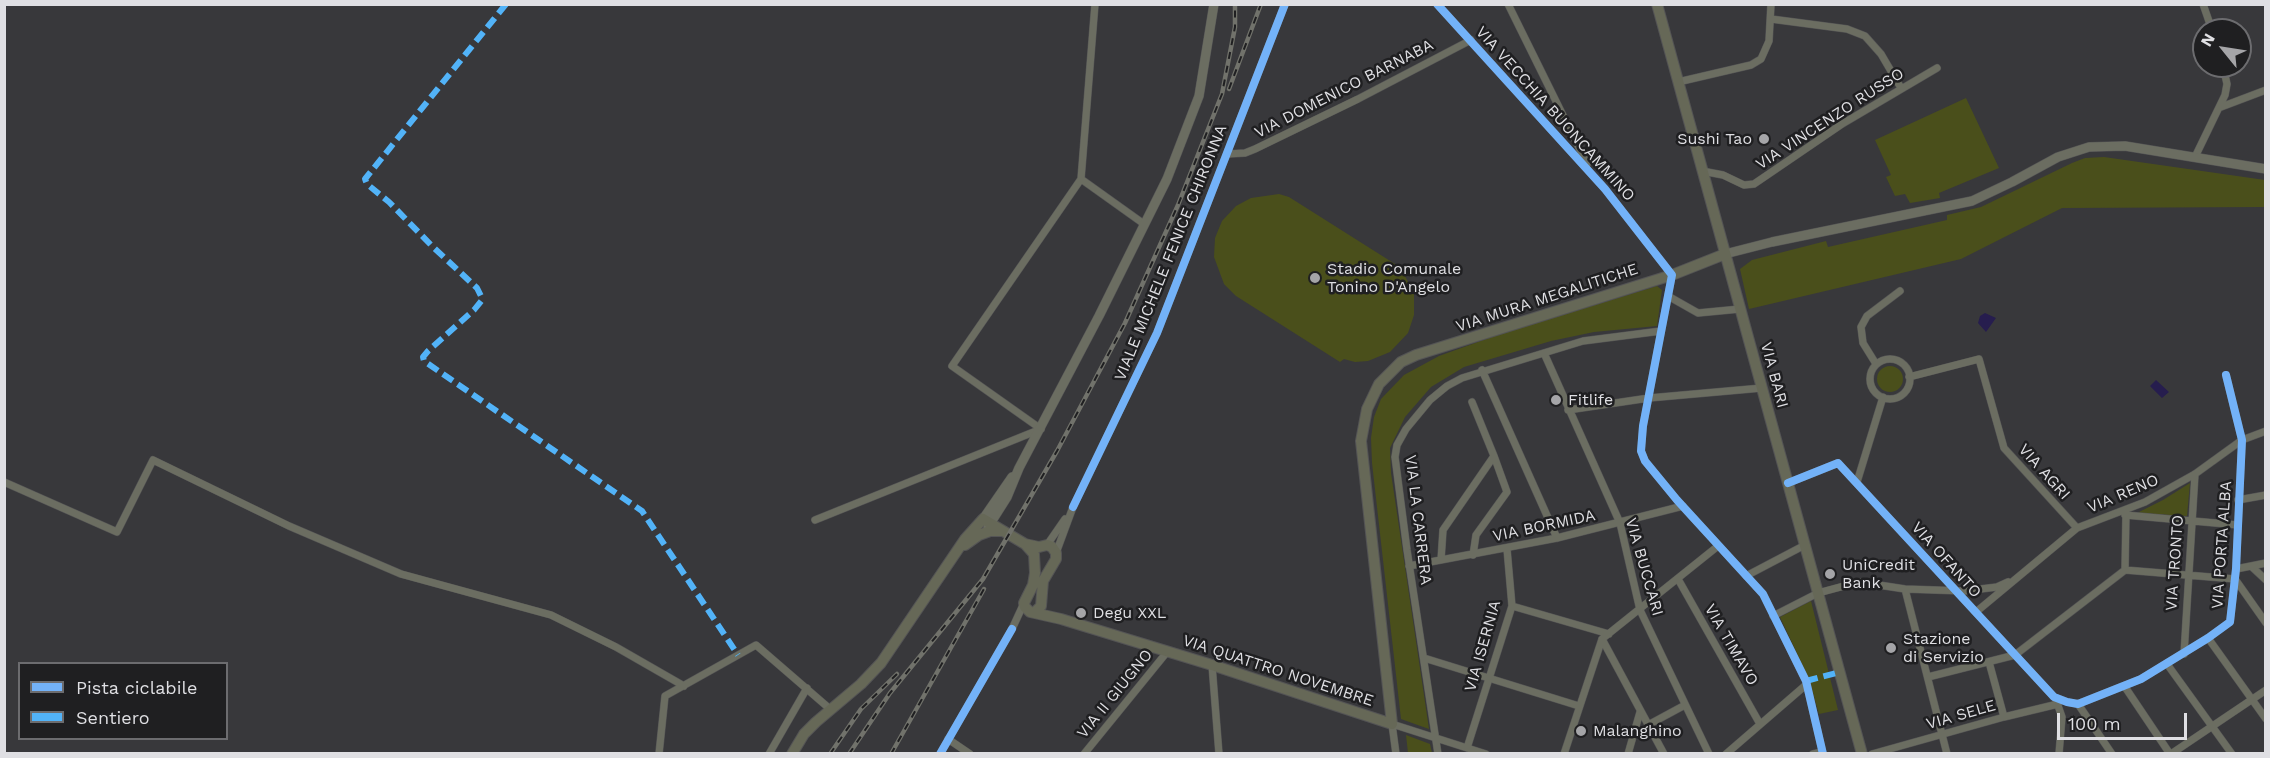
<!DOCTYPE html>
<style>
body{margin:0}
#map{position:relative;width:2270px;height:758px;overflow:hidden;background:#38383b;font-family:"Work Sans",sans-serif}
canvas{display:block}
.frame{position:absolute;inset:0;border:6px solid #dfdfe3;pointer-events:none}
.legend{position:absolute;left:18px;top:662px;width:210px;height:78px;box-sizing:border-box;background:#1f1f21;border:2px solid #6c6c6f;margin:0;padding:8px 10px;list-style:none;font-size:18px;color:#dfdfe3}
.legend li{display:flex;align-items:center;gap:12px;height:30px}
.legend b{width:30px;border:2px solid #6c6c6f}
.north{position:absolute;left:2192px;top:18px;width:60px;height:60px;box-sizing:border-box;background:#1f1f21;border:2px solid #6c6c6f;border-radius:50%;rotate:300deg;font-size:16px;font-weight:700;line-height:24px;text-align:center;color:#dfdfe3}
.north::after{content:'';display:block;margin:auto;width:21px;height:27px;background:#a5a5a8;clip-path:polygon(50% 0,100% 100%,50% 72%,0 100%)}
.scale{position:absolute;left:2057px;top:713px;width:130px;height:27px;box-sizing:border-box;border:3px solid #dfdfe3;border-top:0;padding-left:8px;font-size:18px;line-height:21px;white-space:nowrap;color:#dfdfe3;-webkit-text-stroke:4px #1f1f21;paint-order:stroke}
</style>
<div id="map">
<canvas width="2270" height="758"></canvas>
<div class="frame"></div>
<ul class="legend">
<li><b style="height:8px;background:#73b2f8"></b>Pista ciclabile</li>
<li><b style="height:8px;background:#52b3f8"></b>Sentiero</li>
</ul>
<div class="north">N</div>
<div class="scale">100 m</div>
</div>
<script>
const ctx = document.querySelector('canvas').getContext('2d');
ctx.lineJoin = 'round';
function paint(path, color) {
  ctx.fillStyle = color;
  ctx.fill(path, 'evenodd');
}
function shape(rows) {
  const path = new Path2D();
  for (const r of rows) {
    if (r.length === 3) {
      path.moveTo(r[0] + r[2], r[1]);
      path.arc(r[0], r[1], r[2], 0, 2 * Math.PI);
      continue;
    }
    path.moveTo(r[0], r[1]);
    for (let i = 2; i < r.length; i += 2) path.lineTo(r[i], r[i + 1]);
  }
  return path;
}
function strokePath(path, color, width, dash) {
  ctx.strokeStyle = color;
  ctx.lineWidth = width;
  ctx.lineCap = dash ? 'butt' : 'round';
  ctx.setLineDash(dash || []);
  ctx.stroke(path);
}
function label(font, color, halo, rows, align = 'center') {
  ctx.font = font + ' "Work Sans",sans-serif';
  ctx.lineWidth = 5;
  ctx.setLineDash([]);
  ctx.textBaseline = 'middle';
  ctx.strokeStyle = halo;
  ctx.fillStyle = color;
  for (const [text, x, y, turn = 0] of rows) {
    ctx.save();
    ctx.translate(x, y);
    ctx.rotate((+turn || 0) * Math.PI / 180);
    ctx.textAlign = isNaN(turn) ? turn : align;
    if (halo) ctx.strokeText(text, 0, 0);
    ctx.fillText(text, 0, 0);
    ctx.restore();
  }
}
const green = shape([
 [1966,98,1999,168,1939,193,1940,198,1910,203,1905,194,1895,196,1886,177,1891,175,1875,140],
 [2104,157,2265,180,2265,207,2062,208,1961,259,1749,309,1740,269,1752,260,1826,241,1828,247,1947,220,1947,215,1981,207,2072,163,2085,158],
 [1279,194,1289,197,1395,264,1403,272,1414,294,1414,315,1408,333,1390,352,1368,361,1355,362,1344,359,1340,362,1236,296,1224,284,1214,257,1215,238,1222,221,1236,206,1251,198],
 [1657,286,1662,290,1657,326,1594,332,1551,341,1464,367,1431,387,1405,417,1390,448,1391,473,1429,729,1401,719,1372,463,1371,438,1374,417,1381,399,1404,375,1439,356,1503,333],
 [1890,379,13],
 [2190,483,2187,516,2137,513,2163,500],
 [1811,601,1838,710,1819,714,1809,679,1780,617],
 [1406,735,1430,744,1432,753,1408,753]
]);
const water = shape([
 [1985,313,1996,318,1986,332,1978,323,1980,316],
 [2156,380,2169,392,2162,398,2150,386]
]);
const minor = shape([
 [1095,4,1081,179,1144,224],
 [1437,4,1605,189,1672,275,1643,426,1641,451,1645,461,1677,500,1763,594,1806,681,1823,754],
 [1508,4,1587,164],
 [2203,4,2212,30],
 [1771,19,1847,29,1865,36,1881,54,1901,88],
 [1678,82,1751,65,1761,59,1769,41,1771,4],
 [2221,107,2266,90],
 [1227,154,1245,153,1255,149,1358,99,1471,40],
 [2195,157,2225,95,2227,84,2223,66],
 [1702,171,1723,175,1744,185,1754,184,1842,124,1937,68],
 [1668,296,1698,313,1740,309],
 [1544,353,1620,523,1640,610,1709,754],
 [1890,379,20],
 [1876,364,1863,343,1861,327,1867,316,1900,291],
 [1482,370,1557,538],
 [1909,377,1979,359,2004,448,2077,528],
 [1568,410,1649,398,1762,388],
 [1041,429,952,366,1081,179],
 [4,482,117,532,153,460,289,526,401,574,551,615,616,647,684,686],
 [1857,482,1883,397],
 [1788,483,1838,463,2054,697,2067,702,2078,704,2141,679,2208,638,2230,622,2236,569,2242,440,2226,375],
 [2238,500,2266,495],
 [2125,515,2238,525],
 [815,520,1041,429],
 [1047,545,1065,519],
 [1056,553,1073,507,1157,333,1285,4],
 [1473,555,1476,535,1507,492,1494,456],
 [1441,560,1443,530,1494,456,1472,402],
 [1409,566,1557,538,1683,506],
 [2252,567,2266,580],
 [2236,569,2266,563],
 [2125,570,2126,513],
 [1746,576,1805,545],
 [1678,579,1760,724],
 [1905,589,1947,754],
 [1512,606,1609,634],
 [1976,612,2077,528,2145,502,2195,474,2242,440,2266,431],
 [1773,616,1818,593,1859,582,1905,589,1964,591,1997,587,2008,582],
 [2208,638,2266,719],
 [1602,639,1664,754],
 [2184,654,2195,474],
 [1424,658,1579,706],
 [1989,662,2004,717],
 [2167,664,2232,754],
 [1212,665,1219,754],
 [1928,677,2015,655,2125,570,2235,579,2266,623],
 [2125,687,2170,754],
 [2056,700,2062,717,2059,754],
 [2078,704,2112,754],
 [1648,725,1685,705],
 [948,739,970,754],
 [1467,748,1512,606,1507,549],
 [659,754,665,696,756,645,830,709],
 [769,754,807,688],
 [940,754,1012,629,1024,603],
 [1084,754,1167,652],
 [1396,754,1392,724,1486,754],
 [1438,754,1407,550,1395,457,1397,445,1406,429,1430,400,1447,386,1462,378,1583,341,1661,331],
 [1564,754,1602,639,1718,546],
 [1628,754,1640,712],
 [1726,754,1807,684],
 [1813,754,1822,752],
 [1872,754,2004,717,2058,704],
 [2171,754,2266,690]
]);
const tertiary = shape([
 [1725,254,1772,242,1972,201,2012,182,2058,157,2089,147,2125,146,2266,169],
 [983,519,1012,477],
 [988,527,1007,497,1019,468,1099,316,1167,179,1199,96,1214,4]
]);
const secondary = shape([
 [1657,4,1862,754],
 [1025,544,1039,547,1047,545,1052,547,1056,553,1056,559,1043,581,1041,606,1035,612],
 [965,545,979,535,990,531,1003,531],
 [792,754,804,734,816,722,861,684,881,663,965,539,983,519,1025,544,1034,554,1035,573,1033,585,1024,603,1025,607,1030,612,1061,619,1212,665,1392,724,1361,441,1367,409,1379,384,1401,362,1416,355,1672,275,1725,254]
]);
const rail = shape([
 [1229,89,1261,4],
 [830,754,861,709,897,674],
 [849,754,890,693,983,579,1057,451,1125,323,1178,205,1222,94,1235,27,1235,4],
 [891,754,984,589]
]);
const quiet = shape([
 [506,4,365,179,367,184,389,202,432,246,477,288,481,296,482,300,474,310,428,351,423,357,424,361,642,511,738,655],
 [1806,681,1840,672]
]);
const cycleway = shape([
 [1437,4,1605,189,1672,275,1643,426,1641,451,1645,461,1677,500,1763,594,1806,681,1823,754],
 [1788,483,1838,463,2054,697,2067,702,2078,704,2141,679,2208,638,2230,622,2236,569,2242,440,2226,375],
 [1073,507,1157,333,1285,4],
 [940,754,1012,629]
]);
const markers = [
 [1764,139,6,"#a5a5a8"],
 [1315,278,6,"#a5a5a8"],
 [1556,400,6,"#a5a5a8"],
 [1830,574,6,"#a5a5a8"],
 [1081,613,6,"#a5a5a8"],
 [1891,648,6,"#a5a5a8"],
 [1581,731,6,"#a5a5a8"]
];
const streetNames = [
 ["VIA DOMENICO BARNABA",1344,89,-27],
 ["VIA VECCHIA BUONCAMMINO",1555,114,48],
 ["VIA VINCENZO RUSSO",1830,119,-33],
 ["VIALE MICHELE FENICE CHIRONNA",1171,253,-68],
 ["VIA MURA MEGALITICHE",1547,298,-18],
 ["VIA BARI",1774,375,75],
 ["VIA AGRI",2044,472,48],
 ["VIA RENO",2123,494,-23],
 ["VIA LA CARRERA",1418,520,83],
 ["VIA BORMIDA",1544,526,-12],
 ["VIA PORTA ALBA",2222,545,-86],
 ["VIA OFANTO",1946,560,48],
 ["VIA TRONTO",2175,563,-86],
 ["VIA BUCCARI",1644,567,74],
 ["VIA TIMAVO",1731,645,60],
 ["VIA ISERNIA",1483,646,-74],
 ["VIA QUATTRO NOVEMBRE",1278,671,18],
 ["VIA II GIUGNO",1115,694,-51],
 ["VIA SELE",1961,715,-16]
];
const poiNames = [
 ["Sushi Tao",1752,139,"right"],
 ["Stadio Comunale",1327,269],
 ["Tonino D'Angelo",1327,287],
 ["Fitlife",1568,400],
 ["UniCredit",1842,565],
 ["Bank",1842,583],
 ["Degu XXL",1093,613],
 ["Stazione",1903,639],
 ["di Servizio",1903,657],
 ["Malanghino",1593,731]
];
paint(green, '#4a4f1b');
paint(water, '#261d4e');
strokePath(minor, '#545455', 8);
strokePath(tertiary, '#545455', 10);
strokePath(secondary, '#545455', 12);
strokePath(minor, '#6b6d61', 7);
strokePath(tertiary, '#6b6d61', 9);
strokePath(secondary, '#666857', 10);
strokePath(rail, '#71726b', 4.5);
strokePath(rail, '#1f1f21', 2, [7]);
strokePath(quiet, '#52b3f8', 6, [12, 6]);
strokePath(cycleway, '#73b2f8', 8);
for (const [x, y, r, color] of markers) {
  const dot = new Path2D();
  dot.arc(x, y, r, 0, 2 * Math.PI);
  ctx.fillStyle = color;
  ctx.fill(dot);
  strokePath(dot, '#1f1f21', 2);
}
label('16px', '#dfdfe3', '#1f1f21', streetNames);
label('16px', '#dfdfe3', '#1f1f21', poiNames, 'left');
</script>
